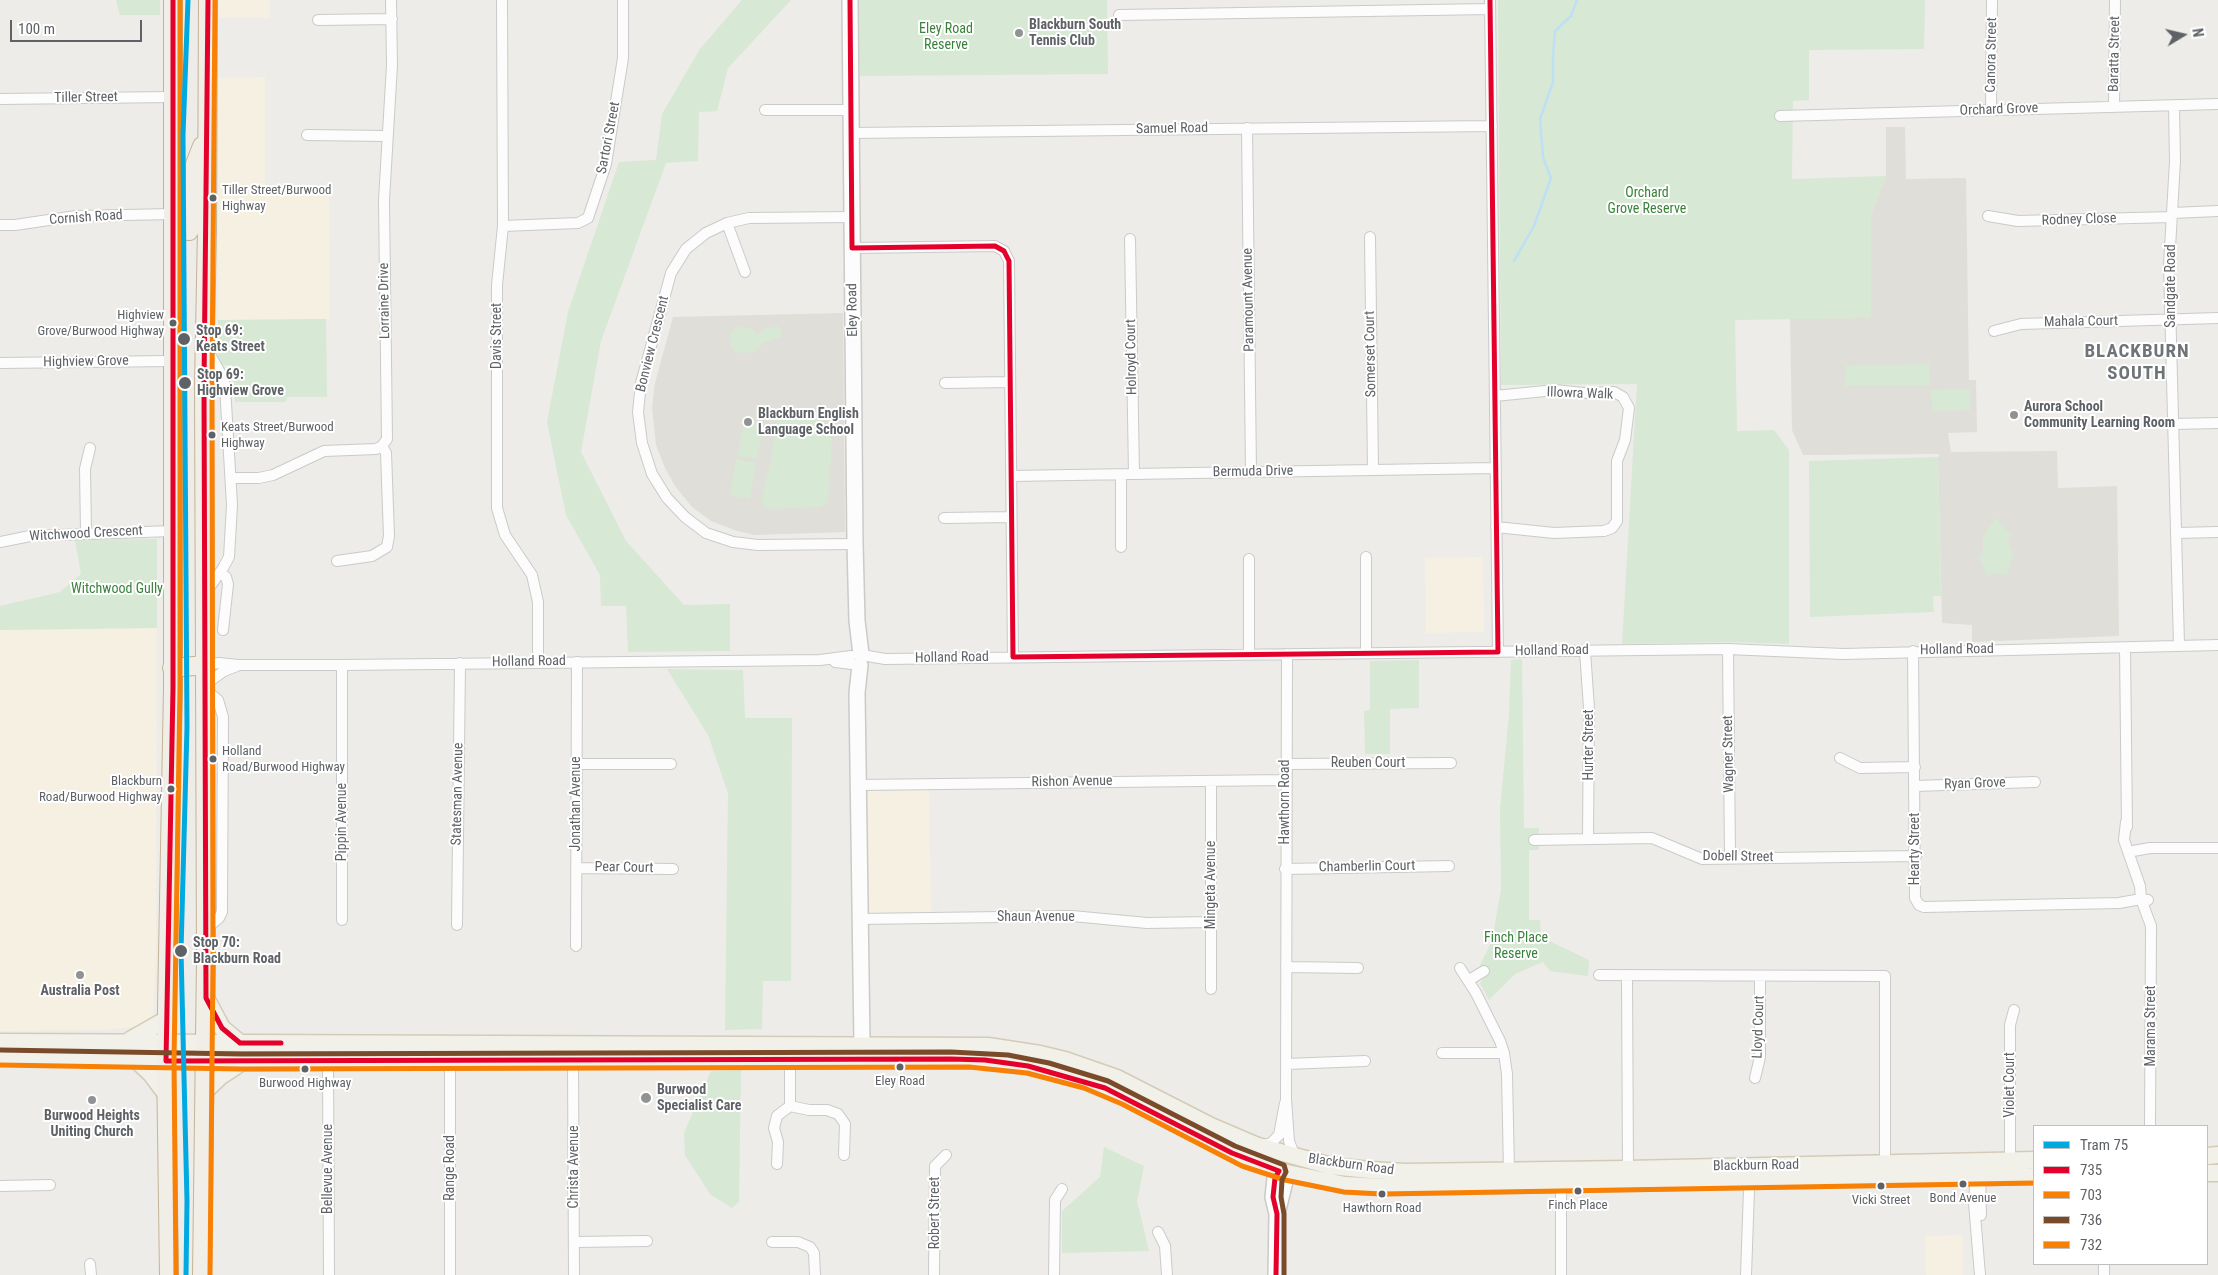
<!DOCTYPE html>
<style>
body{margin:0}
#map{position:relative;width:2218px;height:1275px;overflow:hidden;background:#edece8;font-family:"Roboto Condensed",sans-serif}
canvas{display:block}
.legend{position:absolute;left:2033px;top:1125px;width:175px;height:140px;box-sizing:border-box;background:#fff;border:1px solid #bfc0c2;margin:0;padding:6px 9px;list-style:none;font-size:15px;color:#5e6266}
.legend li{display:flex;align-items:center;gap:10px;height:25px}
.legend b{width:25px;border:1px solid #bfc0c2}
.north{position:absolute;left:2158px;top:10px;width:50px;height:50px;-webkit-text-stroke:4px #fff;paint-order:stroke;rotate:81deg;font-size:14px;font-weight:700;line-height:20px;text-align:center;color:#5e6266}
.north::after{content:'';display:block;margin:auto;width:18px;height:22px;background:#5e6266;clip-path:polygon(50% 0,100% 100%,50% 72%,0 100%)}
.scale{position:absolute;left:10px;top:20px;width:132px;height:22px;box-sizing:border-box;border:2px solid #5e6266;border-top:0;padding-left:6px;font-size:15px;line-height:18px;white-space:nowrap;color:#5e6266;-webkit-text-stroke:4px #fff;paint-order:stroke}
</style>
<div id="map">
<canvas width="2218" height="1275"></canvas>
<ul class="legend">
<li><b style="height:6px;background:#00a9e0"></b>Tram 75</li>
<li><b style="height:6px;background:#e4002b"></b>735</li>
<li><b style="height:6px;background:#f78005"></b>703</li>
<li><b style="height:6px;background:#7a4b2a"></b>736</li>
<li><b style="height:6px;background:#f78005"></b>732</li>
</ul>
<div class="north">N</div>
<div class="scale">100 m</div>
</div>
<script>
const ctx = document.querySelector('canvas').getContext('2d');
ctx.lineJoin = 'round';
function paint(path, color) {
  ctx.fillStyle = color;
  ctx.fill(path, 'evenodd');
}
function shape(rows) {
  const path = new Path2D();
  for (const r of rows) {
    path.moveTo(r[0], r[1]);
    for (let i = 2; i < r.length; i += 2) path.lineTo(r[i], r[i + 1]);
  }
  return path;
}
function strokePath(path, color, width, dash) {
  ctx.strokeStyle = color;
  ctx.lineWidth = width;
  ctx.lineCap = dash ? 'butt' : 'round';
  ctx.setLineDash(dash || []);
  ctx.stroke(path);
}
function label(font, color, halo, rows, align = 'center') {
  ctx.font = font + ' "Roboto Condensed",sans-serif';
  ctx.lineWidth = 4;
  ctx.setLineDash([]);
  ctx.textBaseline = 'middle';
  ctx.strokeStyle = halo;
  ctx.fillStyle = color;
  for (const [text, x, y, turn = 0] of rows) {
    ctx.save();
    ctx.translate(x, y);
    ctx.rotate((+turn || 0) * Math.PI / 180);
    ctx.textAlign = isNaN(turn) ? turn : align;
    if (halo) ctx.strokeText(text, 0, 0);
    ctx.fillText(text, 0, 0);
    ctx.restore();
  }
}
const commercial = shape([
 [219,0,270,0,270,18,219,18],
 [265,77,265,191,329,191,330,319,218,320,218,78],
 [1483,557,1484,632,1426,633,1425,558],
 [157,628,156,955,153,1015,141,1026,102,1030,0,1031,0,630],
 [862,788,929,788,931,912,864,913],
 [1963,1235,1963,1275,1926,1275,1925,1236]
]);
const education = shape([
 [1886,127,1905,127,1906,179,1966,178,1969,380,1976,380,1977,432,1948,433,1951,452,2057,451,2058,488,2117,486,2119,636,1972,642,1972,625,1942,623,1938,457,1940,454,1803,455,1792,430,1790,319,1871,317,1871,214,1886,176],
 [843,313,845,532,755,535,737,531,711,521,692,507,675,486,665,468,656,445,652,407,655,383,673,317]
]);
const green = shape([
 [116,0,160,0,160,15,120,15],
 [742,0,791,0,728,68,717,111,699,112,698,161,666,163,601,341,581,452,626,541,684,605,730,604,730,651,628,652,626,606,601,606,600,575,566,515,547,422,568,312,619,162,656,160,662,114,700,49],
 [859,0,1107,0,1108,74,860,76],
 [1498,0,1925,0,1924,49,1809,50,1809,100,1793,101,1792,179,1886,176,1871,214,1871,318,1735,320,1737,431,1774,430,1789,450,1789,644,1732,642,1622,644,1637,384,1501,385],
 [326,319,327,397,287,397,286,402,235,402,232,365,218,365,218,320],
 [740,326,751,329,758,335,763,329,778,326,781,331,781,337,764,343,753,352,743,353,736,352,731,347,730,333],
 [1929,364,1930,385,1845,386,1846,366],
 [1970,389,1970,410,1932,411,1931,390],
 [797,408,811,413,821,420,832,439,828,502,820,507,769,509,764,507,761,502,771,461,777,419,783,411],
 [744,420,764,424,757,459,738,456],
 [1938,457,1941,596,1933,596,1934,612,1810,617,1809,461],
 [736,459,756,463,750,499,730,495],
 [1995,518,2012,536,2008,538,2011,551,2014,551,2007,575,1994,573,1987,576,1979,556,1983,554,1983,540,1981,539],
 [157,539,157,628,0,630,0,606,60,592,81,574,75,540],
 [1522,659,1524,828,1539,828,1539,850,1529,850,1529,920,1540,920,1541,937,1589,960,1588,976,1550,971,1543,962,1515,974,1489,1000,1480,983,1486,975,1480,965,1492,941,1501,889,1500,809,1509,714,1511,660],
 [1419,660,1419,708,1390,709,1390,754,1365,754,1364,711,1370,710,1370,661],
 [667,669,743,670,745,718,792,718,791,981,763,981,762,1029,725,1030,728,793,708,735],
 [741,1070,739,1202,732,1208,710,1194,685,1155,684,1133,711,1071],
 [1104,1147,1144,1166,1137,1201,1149,1251,1062,1253,1062,1211,1100,1177]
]);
const stream = shape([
 [1514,261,1534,226,1551,178,1543,157,1540,119,1553,82,1553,56,1555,31,1571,16,1577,0]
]);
const minor = shape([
 [502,0,503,226,497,285,497,508,505,535,532,575,538,602,538,662],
 [1490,0,1498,652],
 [1119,15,1490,9],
 [318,20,392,19],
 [0,99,173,97],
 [2174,106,2175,161,2169,265,2179,645],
 [2114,107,2115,0],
 [765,110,851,110],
 [1991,110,1992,0],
 [1780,116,2218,104],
 [1247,128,1251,472],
 [851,133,1492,126],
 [307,135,387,136],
 [2172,213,2218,211],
 [1988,216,2018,221,2172,217],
 [852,217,749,218,727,223,706,233,686,249,671,273,641,383,638,412,642,443,652,474,667,498,685,517,706,533,733,542,758,545,855,544],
 [727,223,745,272],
 [0,225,15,225,76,216,173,214],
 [503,226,578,223,588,218,606,164,623,58,623,0],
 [1370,237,1373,470],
 [1130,239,1134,474],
 [852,248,995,246,1004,251,1009,261,1013,657],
 [1994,331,2021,324,2218,318],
 [0,363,172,361],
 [945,383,1010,382],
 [1495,396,1555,390,1583,393,1614,392,1623,397,1629,408,1625,440,1617,461,1617,521,1612,528,1604,531,1554,533,1496,527],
 [2174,424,2218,423],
 [1011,476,1495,468],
 [232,478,259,478,273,475,324,451,376,449,382,446],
 [944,518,1011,517],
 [86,533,85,469,90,448],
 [2177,533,2218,532],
 [0,542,30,536,172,531],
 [1121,547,1121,475],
 [1366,557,1366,653],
 [337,561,372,556,387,547,389,536,386,453,382,446,387,439,384,200,392,65,391,0],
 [220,573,226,577,228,584,223,630],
 [207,591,223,568,229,557,232,505,225,386,222,376,208,351],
 [2125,648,2127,827],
 [1728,649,1730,858],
 [1585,651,1589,708,1588,839],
 [1913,651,1915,898,1919,905,1924,907,2119,903,2141,899,2148,900],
 [1249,654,1249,559],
 [1287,654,1286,1099,1289,1141,1295,1157],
 [862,655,885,659,1728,649,1843,654,2218,645],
 [835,662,852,664],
 [205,665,219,663,238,665,342,665,820,660,851,656],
 [206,684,224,671,237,666],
 [205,689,218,700,223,717,222,912,219,918,206,929],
 [1840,758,1860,768,1915,767],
 [577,764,671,764],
 [1285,764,1451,763],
 [1211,781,1211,989],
 [858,785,1285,780],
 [1915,786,2035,782],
 [2126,822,2124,840,2140,886,2141,899,2151,926,2150,1126],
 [1534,840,1652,838,1702,859,1916,856],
 [2133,851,2150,848,2218,848],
 [576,868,673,869],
 [1285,869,1449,866],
 [860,919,1072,916,1147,923,1211,922],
 [342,920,342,665],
 [457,925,460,663],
 [576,946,577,662],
 [1286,967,1358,968],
 [1460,968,1476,993,1500,1041,1504,1053,1507,1074,1509,1171],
 [1599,975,1885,976,1885,1163],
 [1627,975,1628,1174],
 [1469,980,1484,971],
 [1442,1053,1504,1053],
 [573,1060,574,1275],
 [328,1062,329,1275],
 [1286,1064,1365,1061],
 [1755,1078,1760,1057,1760,976],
 [790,1106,790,1059],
 [1260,1146,1271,1143,1279,1135,1285,1103],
 [2010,1160,2010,1025,2014,1010],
 [777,1164,778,1142,774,1128,777,1116,790,1106,809,1110,827,1110,838,1114,845,1124,844,1155],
 [1976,1172,1974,1203,1980,1275],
 [1980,1172,1981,1215],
 [1745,1181,1749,1190,1746,1275],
 [1561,1184,1561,1275],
 [0,1186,50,1185],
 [1158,1232,1165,1246,1167,1275],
 [575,1242,647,1241],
 [772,1242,798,1242,810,1247,814,1253,815,1275],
 [90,1264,91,1275],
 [2104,1264,2104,1275],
 [450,1275,450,1060],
 [934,1275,935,1166,946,1155],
 [1054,1275,1055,1200,1062,1189]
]);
const secondary = shape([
 [850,0,855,544,857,621,861,654],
 [860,665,857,693,862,1044],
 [1278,1210,1287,1173],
 [1276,1275,1277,1214,1273,1197,1275,1178,1279,1171]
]);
const primary = shape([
 [206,998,222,1028,240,1043],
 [130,1040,167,1019],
 [0,1042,988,1046,1040,1054,1065,1060,1117,1078,1211,1126,1258,1146,1331,1166,1370,1170,1405,1172,1628,1169,2034,1160],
 [0,1057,242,1062,969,1059,1028,1066,1086,1081,1125,1097,1245,1159,1287,1173,1345,1185,1382,1187,2034,1176],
 [135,1059,151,1074,166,1094],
 [204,1092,221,1076,242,1062],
 [2207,1156,2218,1155],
 [2207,1173,2218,1173]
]);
const trunk = shape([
 [173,229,189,231,193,224,195,164,202,146],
 [172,668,205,665],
 [169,1275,166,1061,173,688,173,0],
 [202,1275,206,960,204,385,207,229,208,0]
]);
const tram = shape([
 [186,1155,191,1188]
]);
const bus1 = shape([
 [173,0,173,688,166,1061,951,1059,985,1060,1028,1066,1105,1088,1232,1153,1279,1171,1275,1178,1273,1197,1277,1214,1276,1275],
 [208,0,204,385,206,998,222,1028,240,1043,281,1043],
 [850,0,852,248,995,246,1004,251,1009,261,1013,657,1498,652,1490,0]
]);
const bus2 = shape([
 [0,1065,242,1069,969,1067,1027,1073,1084,1088,1122,1104,1242,1166,1285,1180,1344,1192,1382,1194,2034,1183]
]);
const bus3 = shape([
 [0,1050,242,1054,951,1052,1008,1055,1049,1063,1108,1081,1235,1146,1284,1165,1286,1172,1282,1180,1281,1197,1284,1214,1284,1275]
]);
const bus4 = shape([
 [176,1275,174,1061,180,688,180,0],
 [210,1275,213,960,212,385,215,0]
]);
const tram1 = shape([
 [186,1275,187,1201,181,951,187,727,183,135,188,0]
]);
const markers = [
 [1019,33,5,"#909294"],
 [213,198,4.5,"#5e6266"],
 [173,323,4.5,"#5e6266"],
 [184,339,7,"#5e6266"],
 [185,383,7,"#5e6266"],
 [2014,415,5,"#909294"],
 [748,422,5,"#909294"],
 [212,435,4.5,"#5e6266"],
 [213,759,4.5,"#5e6266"],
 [171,789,4.5,"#5e6266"],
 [181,951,7,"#5e6266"],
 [80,975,5,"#909294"],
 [900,1067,4.5,"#5e6266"],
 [305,1069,4.5,"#5e6266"],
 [646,1098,6,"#909294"],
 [92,1100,5,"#909294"],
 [1963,1184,4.5,"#5e6266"],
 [1881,1186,4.5,"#5e6266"],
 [1578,1191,4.5,"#5e6266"],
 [1382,1194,4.5,"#5e6266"]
];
const busNames = [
 ["Tiller Street/Burwood",222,191,"left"],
 ["Highway",222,207,"left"],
 ["Highview",164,316,"right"],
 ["Grove/Burwood Highway",164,332,"right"],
 ["Keats Street/Burwood",221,428,"left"],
 ["Highway",221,444,"left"],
 ["Holland",222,752,"left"],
 ["Road/Burwood Highway",222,768,"left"],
 ["Blackburn",162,782,"right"],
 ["Road/Burwood Highway",162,798,"right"],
 ["Eley Road",900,1082],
 ["Burwood Highway",305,1084],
 ["Bond Avenue",1963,1199],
 ["Vicki Street",1881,1201],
 ["Finch Place",1578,1206],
 ["Hawthorn Road",1382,1209]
];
const poiNames = [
 ["Blackburn South",1029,25],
 ["Tennis Club",1029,41],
 ["Aurora School",2024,407],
 ["Community Learning Room",2024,423],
 ["Blackburn English",758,414],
 ["Language School",758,430],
 ["Australia Post",80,991,"center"],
 ["Burwood",657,1090],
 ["Specialist Care",657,1106],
 ["Burwood Heights",92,1116,"center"],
 ["Uniting Church",92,1132,"center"]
];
const parkNames = [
 ["Eley Road",946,29],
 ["Reserve",946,45],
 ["Orchard",1647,193],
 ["Grove Reserve",1647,209],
 ["Witchwood Gully",117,589],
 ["Finch Place",1516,938],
 ["Reserve",1516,954]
];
const streetNames = [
 ["Baratta Street",2115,54,-89],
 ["Canora Street",1992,55,-89],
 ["Tiller Street",86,98,-1],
 ["Orchard Grove",1999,110,-2],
 ["Samuel Road",1172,129,-1],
 ["Sartori Street",609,138,-79],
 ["Cornish Road",86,218,-4],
 ["Rodney Close",2079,220,-2],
 ["Sandgate Road",2171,286,-90],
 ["Paramount Avenue",1249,300,-91],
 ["Lorraine Drive",385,301,-91],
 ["Eley Road",853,310,-91],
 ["Mahala Court",2081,322,-1],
 ["Davis Street",497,336,-90],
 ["Bonview Crescent",653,344,-76],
 ["Somerset Court",1371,354,-91],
 ["Holroyd Court",1132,357,-91],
 ["Highview Grove",86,362,-1],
 ["Illowra Walk",1580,394,2],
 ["Bermuda Drive",1253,472,-1],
 ["Witchwood Crescent",86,534,-3],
 ["Holland Road",1957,650,-1],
 ["Holland Road",1552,651,-1],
 ["Holland Road",952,658,-1],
 ["Holland Road",529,662,-1],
 ["Hurter Street",1589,745,-90],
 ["Wagner Street",1729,754,-91],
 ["Reuben Court",1368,763],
 ["Rishon Avenue",1072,782,-1],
 ["Ryan Grove",1975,784,-2],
 ["Statesman Avenue",458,794,-89],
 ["Hawthorn Road",1285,802,-90],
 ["Jonathan Avenue",576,804,-90],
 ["Pippin Avenue",342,822,-90],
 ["Hearty Street",1915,849,-90],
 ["Dobell Street",1738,857,1],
 ["Chamberlin Court",1367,867,-1],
 ["Pear Court",624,868,1],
 ["Mingeta Avenue",1211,885,-90],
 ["Shaun Avenue",1036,917],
 ["Marama Street",2151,1026,-90],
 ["Lloyd Court",1759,1027,-88],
 ["Violet Court",2010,1085,-90],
 ["Blackburn Road",1351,1165,8],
 ["Blackburn Road",1756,1166,-1],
 ["Christa Avenue",574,1167,-90],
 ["Range Road",450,1168,-90],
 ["Bellevue Avenue",328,1169,-90],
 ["Robert Street",935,1213,-90]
];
const stopNames = [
 ["Stop 69:",196,331],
 ["Keats Street",196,347],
 ["Stop 69:",197,375],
 ["Highview Grove",197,391],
 ["Stop 70:",193,943],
 ["Blackburn Road",193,959]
];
const districtNames = [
 ["BLACKBURN",2137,352],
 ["SOUTH",2137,374]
];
paint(commercial, '#f5f0e2');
paint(education, '#e0ded8');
paint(green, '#d7e8d4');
strokePath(stream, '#bee0f5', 2.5);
strokePath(minor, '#cacaca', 12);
strokePath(secondary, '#cacac9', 18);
strokePath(primary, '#d4cbb7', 19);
strokePath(trunk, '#c4b497', 20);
strokePath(minor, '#fcfcfc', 10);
strokePath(secondary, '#fcfcfc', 15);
strokePath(primary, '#f2f1e9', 16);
strokePath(trunk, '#f0eee6', 18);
strokePath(tram, '#e3e3e3', 1);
strokePath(bus1, '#e4002b', 5);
strokePath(bus2, '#f78005', 5);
strokePath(bus3, '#7a4b2a', 5);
strokePath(bus4, '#f78005', 5);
strokePath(tram1, '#00a9e0', 5);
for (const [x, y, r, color] of markers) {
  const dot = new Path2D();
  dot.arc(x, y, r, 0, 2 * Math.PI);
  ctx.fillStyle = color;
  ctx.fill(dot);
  strokePath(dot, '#fff', 2);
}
label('13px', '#5e6266', '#fff', busNames);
label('bold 14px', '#5e6266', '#fff', poiNames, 'left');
label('14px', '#39823a', '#fff', parkNames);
label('14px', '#5e6266', '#fff', streetNames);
label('bold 14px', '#5e6266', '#fff', stopNames, 'left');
ctx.letterSpacing = '1px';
label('bold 19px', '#6f7478', '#fff', districtNames);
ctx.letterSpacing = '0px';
</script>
